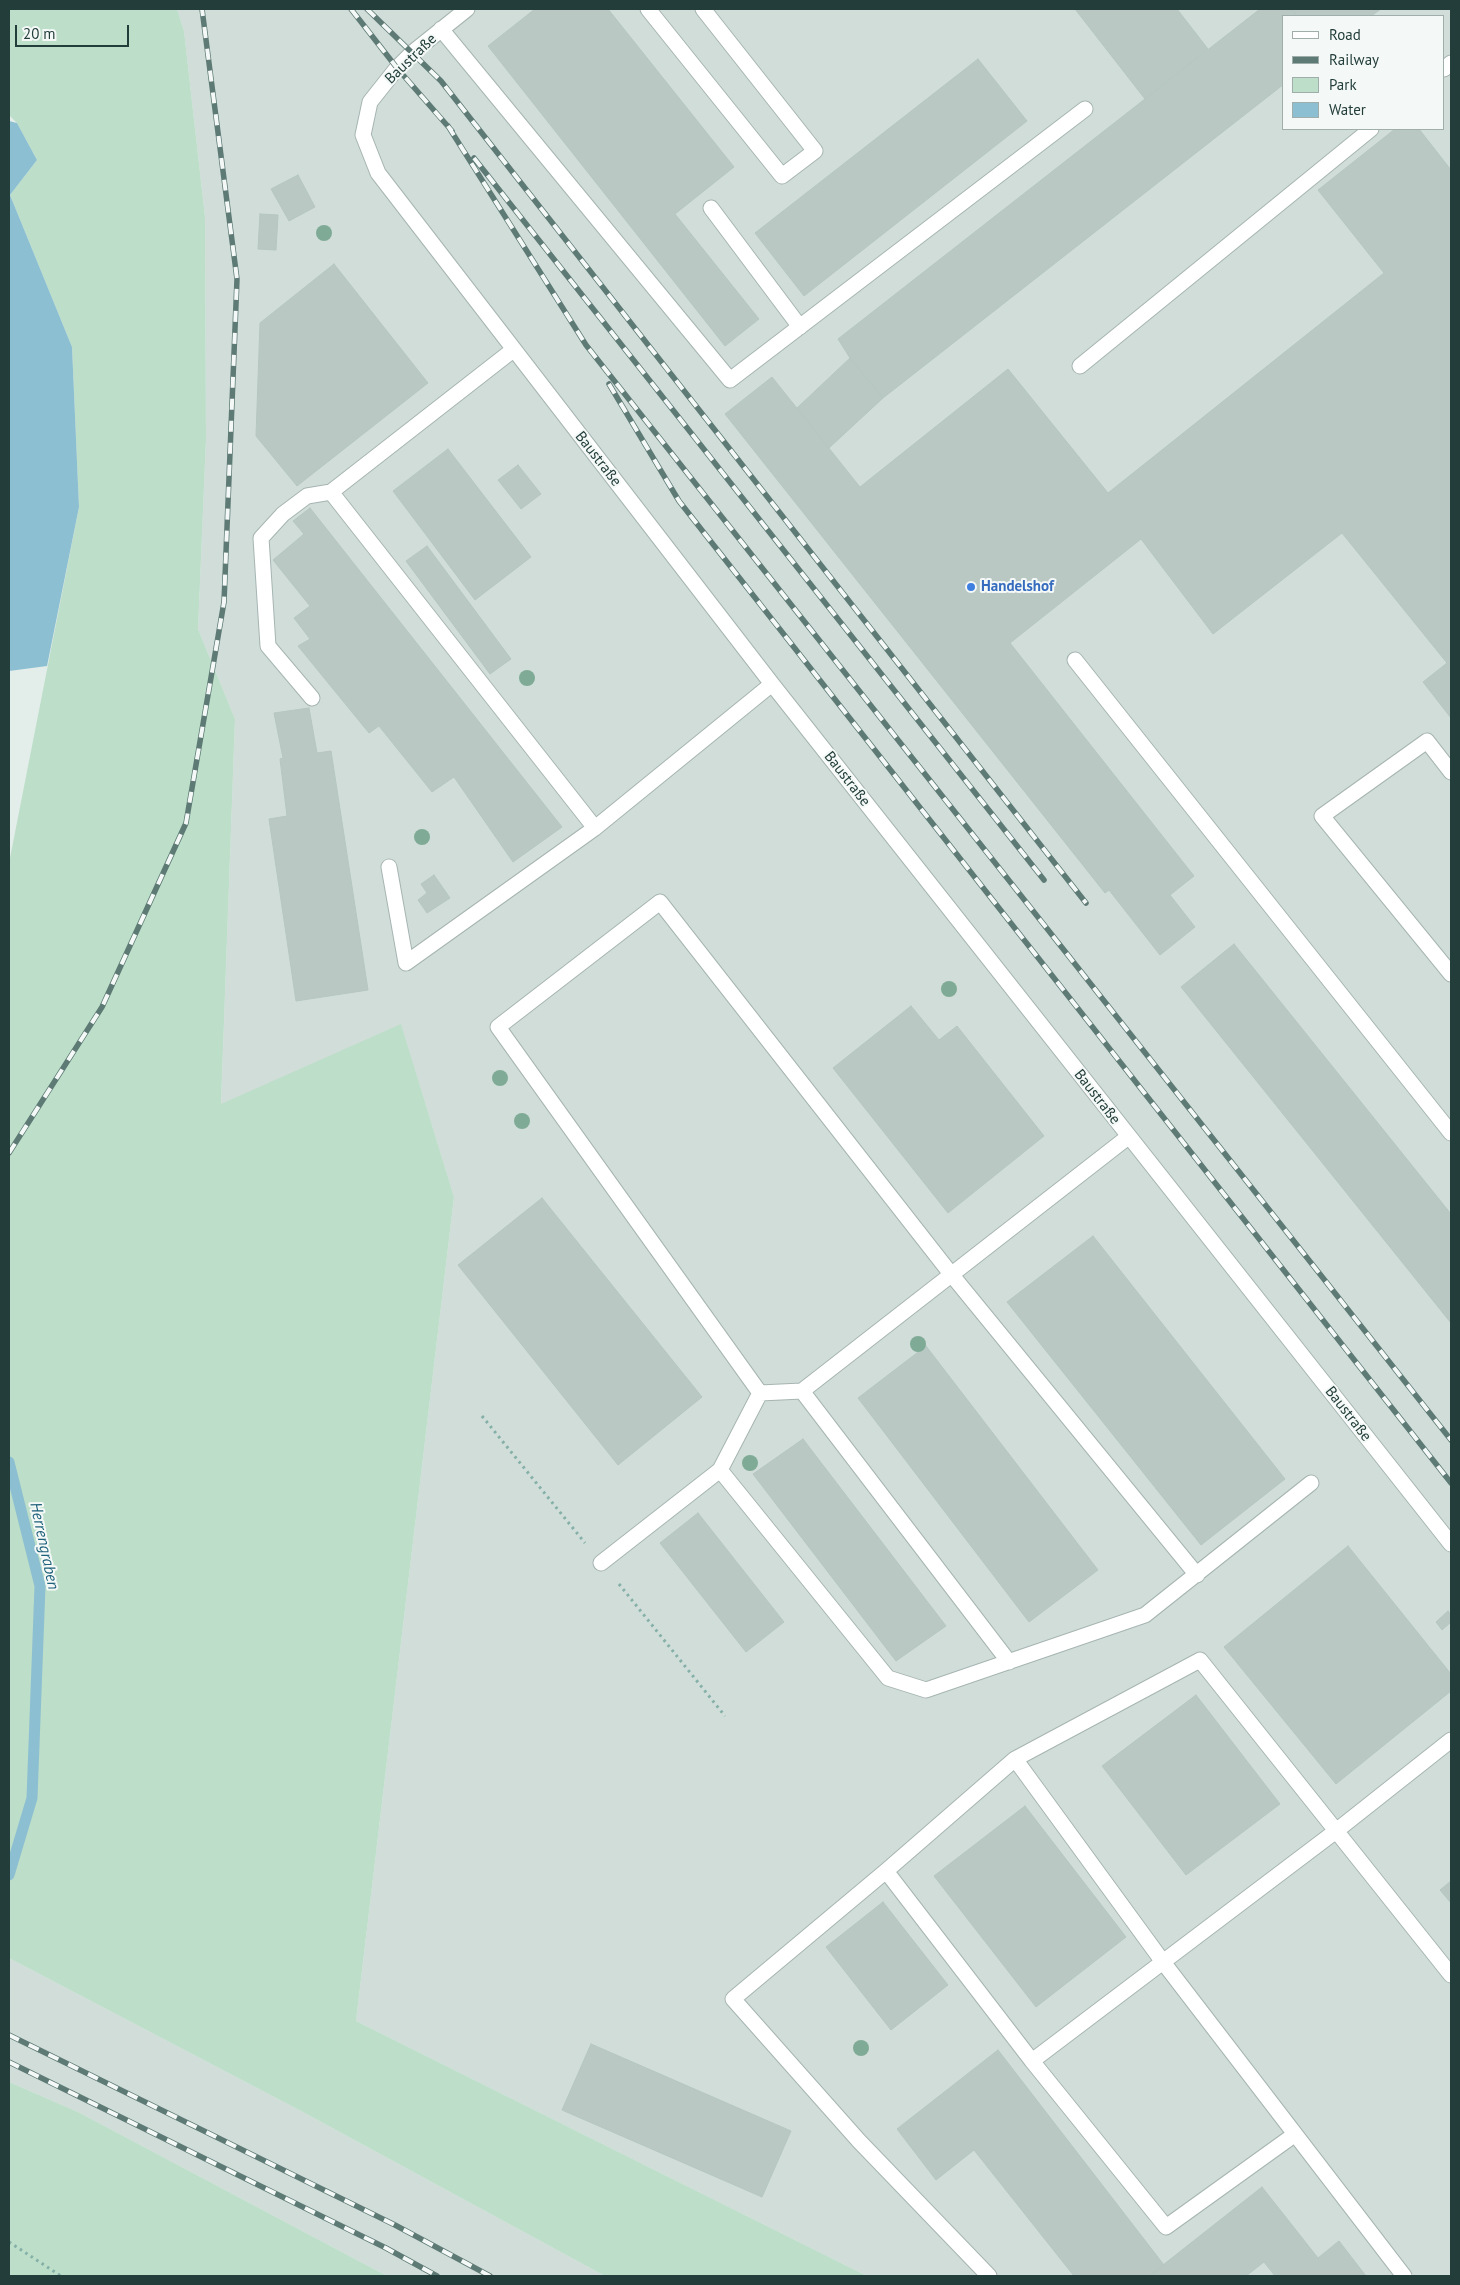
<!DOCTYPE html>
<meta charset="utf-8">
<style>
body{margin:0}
#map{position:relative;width:1460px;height:2285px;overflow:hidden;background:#e3edea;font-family:"PT Sans",sans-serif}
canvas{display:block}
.frame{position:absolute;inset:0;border:10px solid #233e3a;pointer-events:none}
.legend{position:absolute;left:1282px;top:15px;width:162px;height:115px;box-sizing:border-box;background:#f4f9f7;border:1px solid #a0aeab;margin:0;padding:6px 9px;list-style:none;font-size:15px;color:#233e3a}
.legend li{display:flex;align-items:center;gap:10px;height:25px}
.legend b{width:25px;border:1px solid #a0aeab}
.scale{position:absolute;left:15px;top:25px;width:114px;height:22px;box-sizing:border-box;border:2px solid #233e3a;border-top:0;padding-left:6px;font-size:15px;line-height:18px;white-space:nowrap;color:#233e3a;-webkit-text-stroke:4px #f4f9f7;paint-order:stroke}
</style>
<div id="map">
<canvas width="1460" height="2285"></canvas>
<div class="frame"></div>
<ul class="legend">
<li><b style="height:6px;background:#fff"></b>Road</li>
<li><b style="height:6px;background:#5e7a75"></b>Railway</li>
<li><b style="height:14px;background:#bddec9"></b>Park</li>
<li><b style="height:14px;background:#8cbfd1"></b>Water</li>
</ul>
<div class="scale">20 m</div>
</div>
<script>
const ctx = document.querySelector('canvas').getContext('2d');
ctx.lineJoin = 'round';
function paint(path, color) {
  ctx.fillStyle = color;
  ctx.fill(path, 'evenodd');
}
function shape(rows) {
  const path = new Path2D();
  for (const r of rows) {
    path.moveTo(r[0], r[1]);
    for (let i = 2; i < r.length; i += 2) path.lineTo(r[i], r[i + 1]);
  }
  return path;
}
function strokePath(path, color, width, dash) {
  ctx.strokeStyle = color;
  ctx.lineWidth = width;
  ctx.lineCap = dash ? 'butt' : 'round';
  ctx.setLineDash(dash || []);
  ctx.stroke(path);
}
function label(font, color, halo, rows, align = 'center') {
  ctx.font = font + ' "PT Sans",sans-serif';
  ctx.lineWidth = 4;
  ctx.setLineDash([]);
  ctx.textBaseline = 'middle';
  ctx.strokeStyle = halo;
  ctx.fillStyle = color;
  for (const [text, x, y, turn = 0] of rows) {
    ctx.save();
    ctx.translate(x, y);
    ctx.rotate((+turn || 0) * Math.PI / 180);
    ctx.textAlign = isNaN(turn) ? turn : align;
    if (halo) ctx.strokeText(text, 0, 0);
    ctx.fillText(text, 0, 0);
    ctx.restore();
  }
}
const built = shape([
 [177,9,1451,9,1451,2276,867,2276,356,2021,454,1197,401,1025,221,1105,235,719,198,629,206,440,205,217,184,31],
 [1284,16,1444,16,1444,129,1284,129],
 [9,1958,301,2111,605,2276,387,2276,78,2112,9,2082]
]);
const green = shape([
 [9,9,177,9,184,31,205,217,206,440,198,629,235,719,221,1104,401,1024,454,1197,356,2021,867,2276,605,2276,301,2111,9,1958,9,863,79,507,72,347,10,195,37,160,17,123,9,115],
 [9,2082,78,2112,387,2276,9,2276]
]);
const water = shape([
 [9,121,17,123,37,160,10,195,72,347,79,507,47,666,9,671]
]);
const stream = shape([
 [9,1462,40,1586,32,1798,9,1875]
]);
const building = shape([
 [535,9,608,9,734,167,675,214,759,319,725,346,488,46,535,9],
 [1075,9,1177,9,1208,49,1145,99,1075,9],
 [1260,9,1291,9,1297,16,1284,16,1284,84,883,398,850,358,838,339,1260,9],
 [1291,9,1381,9,1371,16,1297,16,1291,9],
 [978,59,1027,121,804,296,755,233,978,59],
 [1395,129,1419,129,1451,170,1451,718,1423,682,1447,663,1342,533,1213,634,1141,539,1010,643,1194,876,1170,895,1195,927,1160,955,1109,890,1105,893,725,414,772,377,860,487,1008,369,1108,493,1384,273,1318,190,1395,129],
 [298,175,315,207,289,221,271,189,298,175],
 [260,214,278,215,276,250,258,249,260,214],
 [334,264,428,383,297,486,256,436,260,323,334,264],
 [850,358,883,398,829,448,797,408,850,358],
 [448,449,531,557,475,600,393,491,448,449],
 [518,465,541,494,521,509,498,480,518,465],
 [310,508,562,827,513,862,454,777,432,792,379,726,369,733,298,646,310,639,294,618,310,606,273,560,304,534,293,521,310,508],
 [427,546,511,659,490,674,406,561,427,546],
 [309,708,317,753,331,751,368,990,296,1001,269,819,287,816,280,759,283,758,274,713,309,708],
 [434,875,450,898,427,913,418,900,427,893,421,884,434,875],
 [1234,944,1451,1214,1451,1323,1181,987,1234,944],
 [911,1006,939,1040,957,1026,1044,1136,948,1213,833,1068,911,1006],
 [542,1198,702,1397,618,1465,458,1265,542,1198],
 [1093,1236,1285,1479,1201,1545,1007,1302,1093,1236],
 [926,1346,1098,1570,1029,1622,858,1398,926,1346],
 [803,1439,946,1626,896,1661,753,1474,803,1439],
 [698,1513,784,1622,746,1652,660,1543,698,1513],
 [1348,1546,1451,1674,1451,1691,1336,1784,1224,1647,1348,1546],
 [1448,1611,1451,1615,1451,1622,1442,1630,1436,1622,1448,1611],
 [1196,1695,1280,1804,1186,1875,1102,1766,1196,1695],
 [1025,1806,1126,1937,1036,2007,934,1876,1025,1806],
 [1451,1881,1451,1903,1440,1890,1451,1881],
 [883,1902,948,1985,891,2030,826,1947,883,1902],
 [591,2044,791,2131,762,2197,562,2110,591,2044],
 [998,2050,1164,2265,1149,2276,1074,2276,974,2150,936,2180,897,2129,998,2050],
 [1262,2187,1318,2258,1339,2241,1366,2276,1275,2276,1264,2262,1246,2276,1149,2276,1262,2187]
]);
const path = shape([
 [482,1416,585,1543],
 [619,1584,725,1716],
 [9,2242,61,2276]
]);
const minor = shape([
 [467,9,412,53,397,68,370,102,363,135,378,173,772,684,1451,1544],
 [648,9,782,176,815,151,703,9],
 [441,29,730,380,1085,109],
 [1444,69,1451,63],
 [711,208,800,327],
 [513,350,331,492,595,828,772,684],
 [1080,366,1371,129],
 [1075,660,1451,1133],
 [312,698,268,646,261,538,283,514,307,496,331,492],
 [1451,772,1427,741,1322,816,1451,974],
 [389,867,406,963,595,828],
 [802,1391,1009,1662],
 [760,1393,498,1027,660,902,951,1274,1197,1575],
 [720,1470,888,1678,926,1690,1145,1615,1311,1483],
 [601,1563,720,1470,760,1393,802,1391,1128,1137],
 [1015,1759,1163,1962,1404,2276],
 [886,1871,1032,2061],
 [1294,2135,1166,2227,1032,2061,1336,1831,1451,1740],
 [989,2276,859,2141,733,1999,886,1871,1015,1759,1200,1660,1451,1975]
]);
const rail = shape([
 [351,9,397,68,452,131],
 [367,9,441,81,1086,903],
 [448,126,586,345,1451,1440],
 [474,158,1044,880],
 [609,384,679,501,1451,1483],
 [9,1153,102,1007,186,823,224,602,237,279,202,9],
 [9,2035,395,2225,490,2276],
 [9,2062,386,2248,437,2276]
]);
const trees = [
 [324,233],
 [527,678],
 [422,837],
 [949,989],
 [500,1078],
 [522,1121],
 [918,1344],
 [750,1463],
 [861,2048]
];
const markers = [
 [971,587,5,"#3f7fe0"]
];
const streetNames = [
 ["Baustraße",411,59,-44],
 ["Baustraße",598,459,52],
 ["Baustraße",847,779,52],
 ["Baustraße",1097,1097,52],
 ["Baustraße",1348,1414,52]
];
const shopNames = [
 ["Handelshof",981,587]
];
const waterNames = [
 ["Herrengraben",44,1546,78]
];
paint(built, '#d1ddd9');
paint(green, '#bddec9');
paint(water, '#8cbfd1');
strokePath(stream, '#8cbfd1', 11);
paint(building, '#b9c8c3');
strokePath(building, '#b6c7c1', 1);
strokePath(minor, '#a6b5b2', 17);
strokePath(path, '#84b0a7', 3, [2.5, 4]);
strokePath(minor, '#fff', 15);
strokePath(rail, '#5e7a75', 5.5);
strokePath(rail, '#f4f9f7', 4, [11]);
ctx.fillStyle = '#7fab96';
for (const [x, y] of trees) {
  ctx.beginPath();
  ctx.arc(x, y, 8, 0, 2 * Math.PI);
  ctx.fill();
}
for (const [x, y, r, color] of markers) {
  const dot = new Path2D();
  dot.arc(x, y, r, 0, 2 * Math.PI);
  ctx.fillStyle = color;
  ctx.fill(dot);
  strokePath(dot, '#f4f9f7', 2);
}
label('15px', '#233e3a', '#f4f9f7', streetNames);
label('bold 15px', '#366cbe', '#f4f9f7', shopNames, 'left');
label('italic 16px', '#1d607a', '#f4f9f7', waterNames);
</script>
